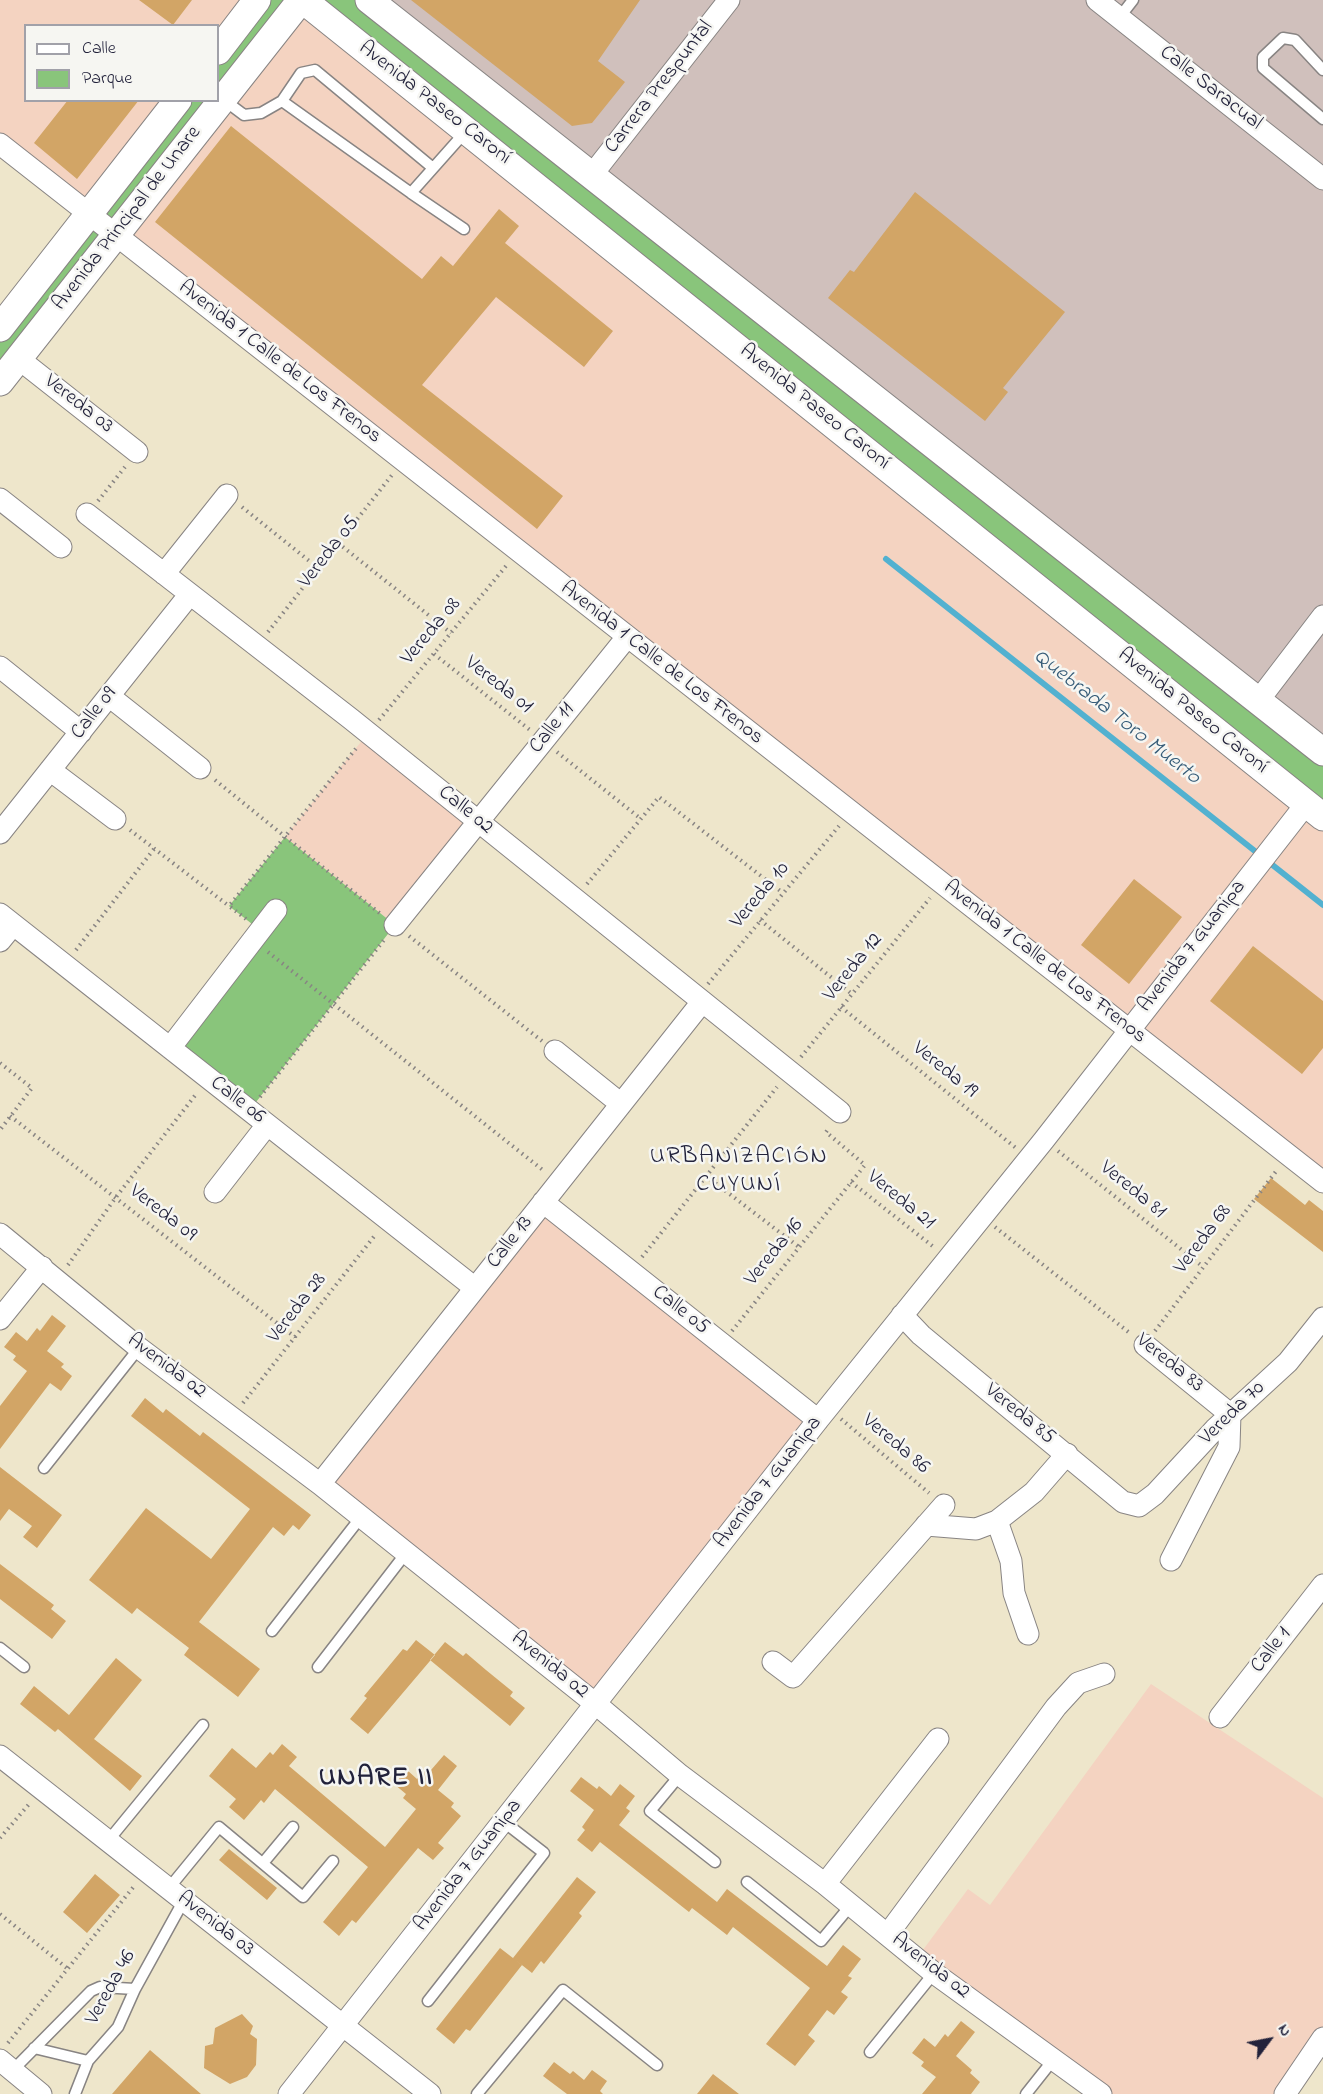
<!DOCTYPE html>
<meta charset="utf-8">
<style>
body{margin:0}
#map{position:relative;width:1323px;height:2094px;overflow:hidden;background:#eee6cb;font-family:"Indie Flower",sans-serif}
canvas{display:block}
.legend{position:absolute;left:24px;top:24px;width:195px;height:78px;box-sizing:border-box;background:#f6f6f2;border:2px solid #a1a1a9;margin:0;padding:8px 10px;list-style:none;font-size:18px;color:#22223b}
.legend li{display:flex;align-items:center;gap:12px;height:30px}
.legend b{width:30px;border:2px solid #a1a1a9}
.north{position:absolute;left:1239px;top:2010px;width:60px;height:60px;-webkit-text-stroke:4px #f6f6f2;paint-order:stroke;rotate:58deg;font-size:16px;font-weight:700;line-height:24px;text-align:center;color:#22223b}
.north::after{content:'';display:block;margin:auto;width:21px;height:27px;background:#22223b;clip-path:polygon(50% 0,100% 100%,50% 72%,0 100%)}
</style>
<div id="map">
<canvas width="1323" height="2094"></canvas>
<ul class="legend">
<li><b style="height:8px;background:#fff"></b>Calle</li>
<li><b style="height:16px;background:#89c57b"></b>Parque</li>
</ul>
<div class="north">N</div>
</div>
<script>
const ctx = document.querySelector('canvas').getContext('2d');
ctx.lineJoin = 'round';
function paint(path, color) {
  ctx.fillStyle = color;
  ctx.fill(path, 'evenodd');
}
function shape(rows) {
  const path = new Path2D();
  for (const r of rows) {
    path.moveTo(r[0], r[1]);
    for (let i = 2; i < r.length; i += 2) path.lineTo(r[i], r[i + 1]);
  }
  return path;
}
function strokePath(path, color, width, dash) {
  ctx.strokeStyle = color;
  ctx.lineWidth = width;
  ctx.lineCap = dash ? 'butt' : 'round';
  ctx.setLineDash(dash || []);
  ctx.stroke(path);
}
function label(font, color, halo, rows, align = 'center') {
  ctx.font = font + ' "Indie Flower",sans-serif';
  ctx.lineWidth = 5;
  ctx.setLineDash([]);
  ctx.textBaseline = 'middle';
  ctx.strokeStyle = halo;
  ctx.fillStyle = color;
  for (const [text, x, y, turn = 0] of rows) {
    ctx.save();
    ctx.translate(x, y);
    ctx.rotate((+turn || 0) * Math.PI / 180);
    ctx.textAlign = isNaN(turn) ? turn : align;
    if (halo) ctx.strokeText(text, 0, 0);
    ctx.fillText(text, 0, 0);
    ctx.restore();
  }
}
const built = shape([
 [0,0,303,0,1323,817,1323,1182,0,144],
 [26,26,218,26,218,100,26,100],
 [368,733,479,822,395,925,285,837],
 [543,1202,818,1420,597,1705,320,1484],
 [1151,1684,1323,1798,1323,2038,1285,2094,1101,2094,917,1958,968,1889,990,1905]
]);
const industrial = shape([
 [369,0,1323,0,1323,752]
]);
const green = shape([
 [257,0,301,0,0,382,0,328,178,101,218,100,218,51],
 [303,0,369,0,1323,752,1323,817],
 [285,837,395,925,249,1111,170,1048,261,931,229,906]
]);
const stream = shape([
 [886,559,1323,905]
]);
const building = shape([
 [139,0,192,0,173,25],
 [411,0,640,0,598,61,625,82,592,123,572,126],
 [68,100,139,100,77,179,34,143],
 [231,126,422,279,441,256,453,266,499,209,519,226,505,243,613,331,584,367,496,297,422,385,563,496,537,529,155,222],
 [915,192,1065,312,1003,388,1008,392,985,421,828,298,850,270,854,272],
 [1134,879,1182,917,1129,984,1081,945],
 [1253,946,1323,1001,1323,1048,1302,1074,1210,1001],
 [1271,1178,1305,1205,1309,1200,1323,1211,1323,1252,1254,1199],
 [52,1315,66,1326,47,1351,64,1364,61,1367,72,1376,61,1391,50,1383,0,1449,0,1406,27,1371,13,1360,16,1356,4,1347,16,1332,27,1341,37,1328,40,1331],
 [145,1398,163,1413,166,1409,200,1436,203,1432,311,1515,299,1530,293,1525,284,1536,273,1527,199,1622,260,1669,238,1697,184,1655,189,1648,137,1608,132,1614,89,1580,146,1508,211,1559,250,1509,131,1416],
 [0,1467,62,1515,37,1548,23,1537,32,1526,9,1509,0,1521],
 [0,1564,54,1605,51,1609,66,1621,52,1639,0,1599],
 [416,1640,435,1655,368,1734,350,1719,367,1698,364,1696,403,1649,407,1651],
 [445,1642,463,1656,466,1653,486,1670,513,1692,510,1696,525,1708,510,1726,430,1660],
 [116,1658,142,1680,94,1739,142,1776,130,1791,58,1729,55,1732,20,1704,34,1686,69,1715],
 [282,1744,297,1757,289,1766,385,1847,416,1809,403,1798,406,1794,394,1784,407,1770,417,1779,428,1767,431,1770,444,1755,457,1766,438,1790,454,1803,451,1807,461,1816,438,1843,444,1848,433,1860,418,1848,356,1923,352,1920,339,1936,323,1922,368,1867,275,1789,264,1803,261,1800,244,1820,229,1807,236,1799,209,1776,232,1748,256,1768,270,1752,273,1755],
 [581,1777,597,1789,599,1786,611,1796,620,1784,635,1796,626,1808,630,1811,619,1825,717,1902,727,1889,827,1966,843,1945,861,1959,848,1976,852,1978,841,1992,848,1997,834,2015,827,2010,808,2035,815,2041,795,2066,766,2044,810,1988,733,1927,727,1935,692,1908,689,1912,600,1842,592,1852,577,1840,585,1830,582,1827,594,1810,570,1791],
 [229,1849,277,1888,267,1900,219,1860],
 [95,1874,120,1895,87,1933,63,1912],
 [577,1877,596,1892,579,1913,582,1916,544,1964,541,1961,532,1973,513,1958],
 [500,1948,522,1965,470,2031,466,2029,454,2044,436,2029],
 [242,2014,253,2026,250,2034,257,2039,256,2065,247,2077,230,2084,204,2068,205,2046,213,2044,215,2028],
 [961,2021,975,2032,956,2056,972,2070,970,2073,980,2082,971,2094,922,2094,936,2077,921,2066,924,2062,912,2053,924,2038,935,2047,945,2034,948,2037],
 [150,2050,201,2094,112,2094],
 [554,2062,570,2074,573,2071,584,2080,592,2070,607,2081,600,2091,603,2094,567,2094,543,2076],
 [713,2074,739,2094,697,2094]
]);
const path = shape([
 [98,501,125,467],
 [242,507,318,568],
 [338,543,451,633],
 [268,632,392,475],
 [434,654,530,730],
 [379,720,506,566],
 [557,752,641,819],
 [215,780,382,915],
 [130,830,229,906],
 [587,884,659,797,783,893],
 [246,919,229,906,358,746],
 [760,920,852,994],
 [409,936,542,1041],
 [76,950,154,849],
 [268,952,544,1171],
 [708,984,839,826],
 [841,1007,1016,1148],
 [801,1057,930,898],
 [0,1063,32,1088,0,1130],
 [260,1097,384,940],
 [10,1116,295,1337],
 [1058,1151,1202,1266],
 [706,1176,799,1247],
 [851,1182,935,1248],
 [995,1227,1131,1334],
 [642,1257,777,1087],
 [68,1265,116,1197,197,1093],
 [732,1331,865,1165,826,1132,829,1128],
 [1155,1331,1277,1170],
 [243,1403,376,1234],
 [841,1419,929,1493],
 [0,1838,30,1803],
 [0,1914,68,1969],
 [8,2043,135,1885]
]);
const service = shape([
 [1119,18,1133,0],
 [1323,70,1295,40,1283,38,1263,57,1263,68,1323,119],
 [224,100,244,115,261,113,282,101,411,193,467,130],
 [282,101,301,73,315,70,433,168],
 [411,193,464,229],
 [44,1468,139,1348],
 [272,1631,361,1517],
 [0,1648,24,1667],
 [318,1667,406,1553],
 [680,1775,650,1811,715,1862],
 [108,1841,203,1725],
 [263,1863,293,1827],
 [747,1882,821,1941,851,1905],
 [169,1888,219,1827,303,1897,333,1861],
 [428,2001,544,1853,504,1822],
 [34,2048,88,2061],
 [870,2052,934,1973],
 [13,2070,91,1991,100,1987,135,1989],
 [75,2094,88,2061,118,2027,135,1989,184,1900],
 [477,2094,563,1990,657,2065],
 [1026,2094,1053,2060]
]);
const minor = shape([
 [1097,0,1323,179],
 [0,144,1323,1182],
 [591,176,729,0],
 [19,359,137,452],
 [0,499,61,547],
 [87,514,351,719,840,1112],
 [164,574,227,495],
 [0,667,81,732],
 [109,696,200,768],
 [1258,701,1323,616],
 [50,770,115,819],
 [0,833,190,594],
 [0,914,475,1288],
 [395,925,627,637],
 [0,941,13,925],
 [170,1048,276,910],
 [555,1051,621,1104],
 [215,1192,267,1125],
 [543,1202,818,1420],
 [0,1234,139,1348,320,1484,597,1705,680,1775,825,1884,934,1973,1101,2094],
 [902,1315,921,1335,1123,1502,1139,1506,1155,1494,1215,1429,1288,1362,1323,1318],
 [0,1319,42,1267],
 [1145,1345,1230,1414,1229,1447,1171,1560],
 [320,1484,702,1002],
 [997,1521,1011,1561,1014,1593,1028,1634],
 [926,1525,976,1529,997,1521,1034,1492,1067,1454],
 [773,1662,793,1677,944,1505],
 [1220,1717,1323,1585],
 [0,1756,430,2094],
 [825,1884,938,1739],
 [888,1934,1056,1707,1078,1683,1104,1674],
 [0,2060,41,2094],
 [289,2094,818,1420,1044,1140,1306,804],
 [1285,2094,1323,2038]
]);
const tertiary = shape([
 [303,0,1323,817],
 [369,0,1323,752],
 [218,51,257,0],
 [0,328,178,100],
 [0,382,301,0]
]);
const streetNames = [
 ["Carrera Prespuntal",660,88,-52],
 ["Calle Saracual",1210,89,38],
 ["Avenida Paseo Caroní",434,104,38],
 ["Avenida Principal de Unare",128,219,-52],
 ["Avenida 1 Calle de Los Frenos",279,363,38],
 ["Vereda 03",78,405,38],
 ["Avenida Paseo Caroní",814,408,39],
 ["Vereda 05",330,553,-52],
 ["Vereda 08",432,632,-50],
 ["Avenida 1 Calle de Los Frenos",661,664,38],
 ["Vereda 01",498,686,38],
 ["Avenida Paseo Caroní",1192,712,39],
 ["Calle 09",95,714,-52],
 ["Calle 11",553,729,-51],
 ["Calle 02",465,811,39],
 ["Vereda 10",761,896,-50],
 ["Avenida 7 Guanipa",1193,947,-52],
 ["Avenida 1 Calle de Los Frenos",1044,963,38],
 ["Vereda 12",854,968,-51],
 ["Vereda 19",944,1071,39],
 ["Calle 06",237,1101,38],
 ["Vereda 81",1132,1191,39],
 ["Vereda 21",900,1201,39],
 ["Vereda 09",162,1214,38],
 ["Vereda 68",1204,1240,-53],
 ["Calle 13",511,1243,-52],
 ["Vereda 16",775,1253,-51],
 ["Vereda 28",298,1309,-52],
 ["Calle 05",680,1311,38],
 ["Vereda 83",1169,1364,39],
 ["Avenida 02",166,1367,37],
 ["Vereda 70",1233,1414,-44],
 ["Vereda 85",1019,1415,39],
 ["Vereda 86",895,1445,40],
 ["Avenida 7 Guanipa",769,1483,-52],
 ["Calle 1",1272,1651,-52],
 ["Avenida 02",549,1666,39],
 ["Avenida 7 Guanipa",469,1866,-52],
 ["Avenida 03",215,1925,38],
 ["Avenida 02",930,1967,38],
 ["Vereda 46",112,1988,-61]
];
const waterNames = [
 ["Quebrada Toro Muerto",1116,718,38]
];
const quarterNames = [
 ["URBANIZACIÓN",739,1158],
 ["CUYUNÍ",739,1186]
];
const districtNames = [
 ["UNARE II",376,1780]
];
paint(built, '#f4d3c1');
paint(industrial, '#d0c0bc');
paint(green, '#89c57b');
strokePath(stream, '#52b1d0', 6);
paint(building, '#d2a566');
strokePath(service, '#888483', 13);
strokePath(minor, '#888483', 23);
strokePath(tertiary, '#888483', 29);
strokePath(path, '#888483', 4, [1.5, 4.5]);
strokePath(service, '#fff', 10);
strokePath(minor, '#fff', 21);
strokePath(tertiary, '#fff', 27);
label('21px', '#22223b', '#f6f6f2', streetNames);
label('italic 22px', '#355b77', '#f6f6f2', waterNames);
ctx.letterSpacing = '1.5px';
label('24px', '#22223b', '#f6f6f2', quarterNames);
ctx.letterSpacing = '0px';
ctx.letterSpacing = '1.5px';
label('bold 27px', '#22223b', '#f6f6f2', districtNames);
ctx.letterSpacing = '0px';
</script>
